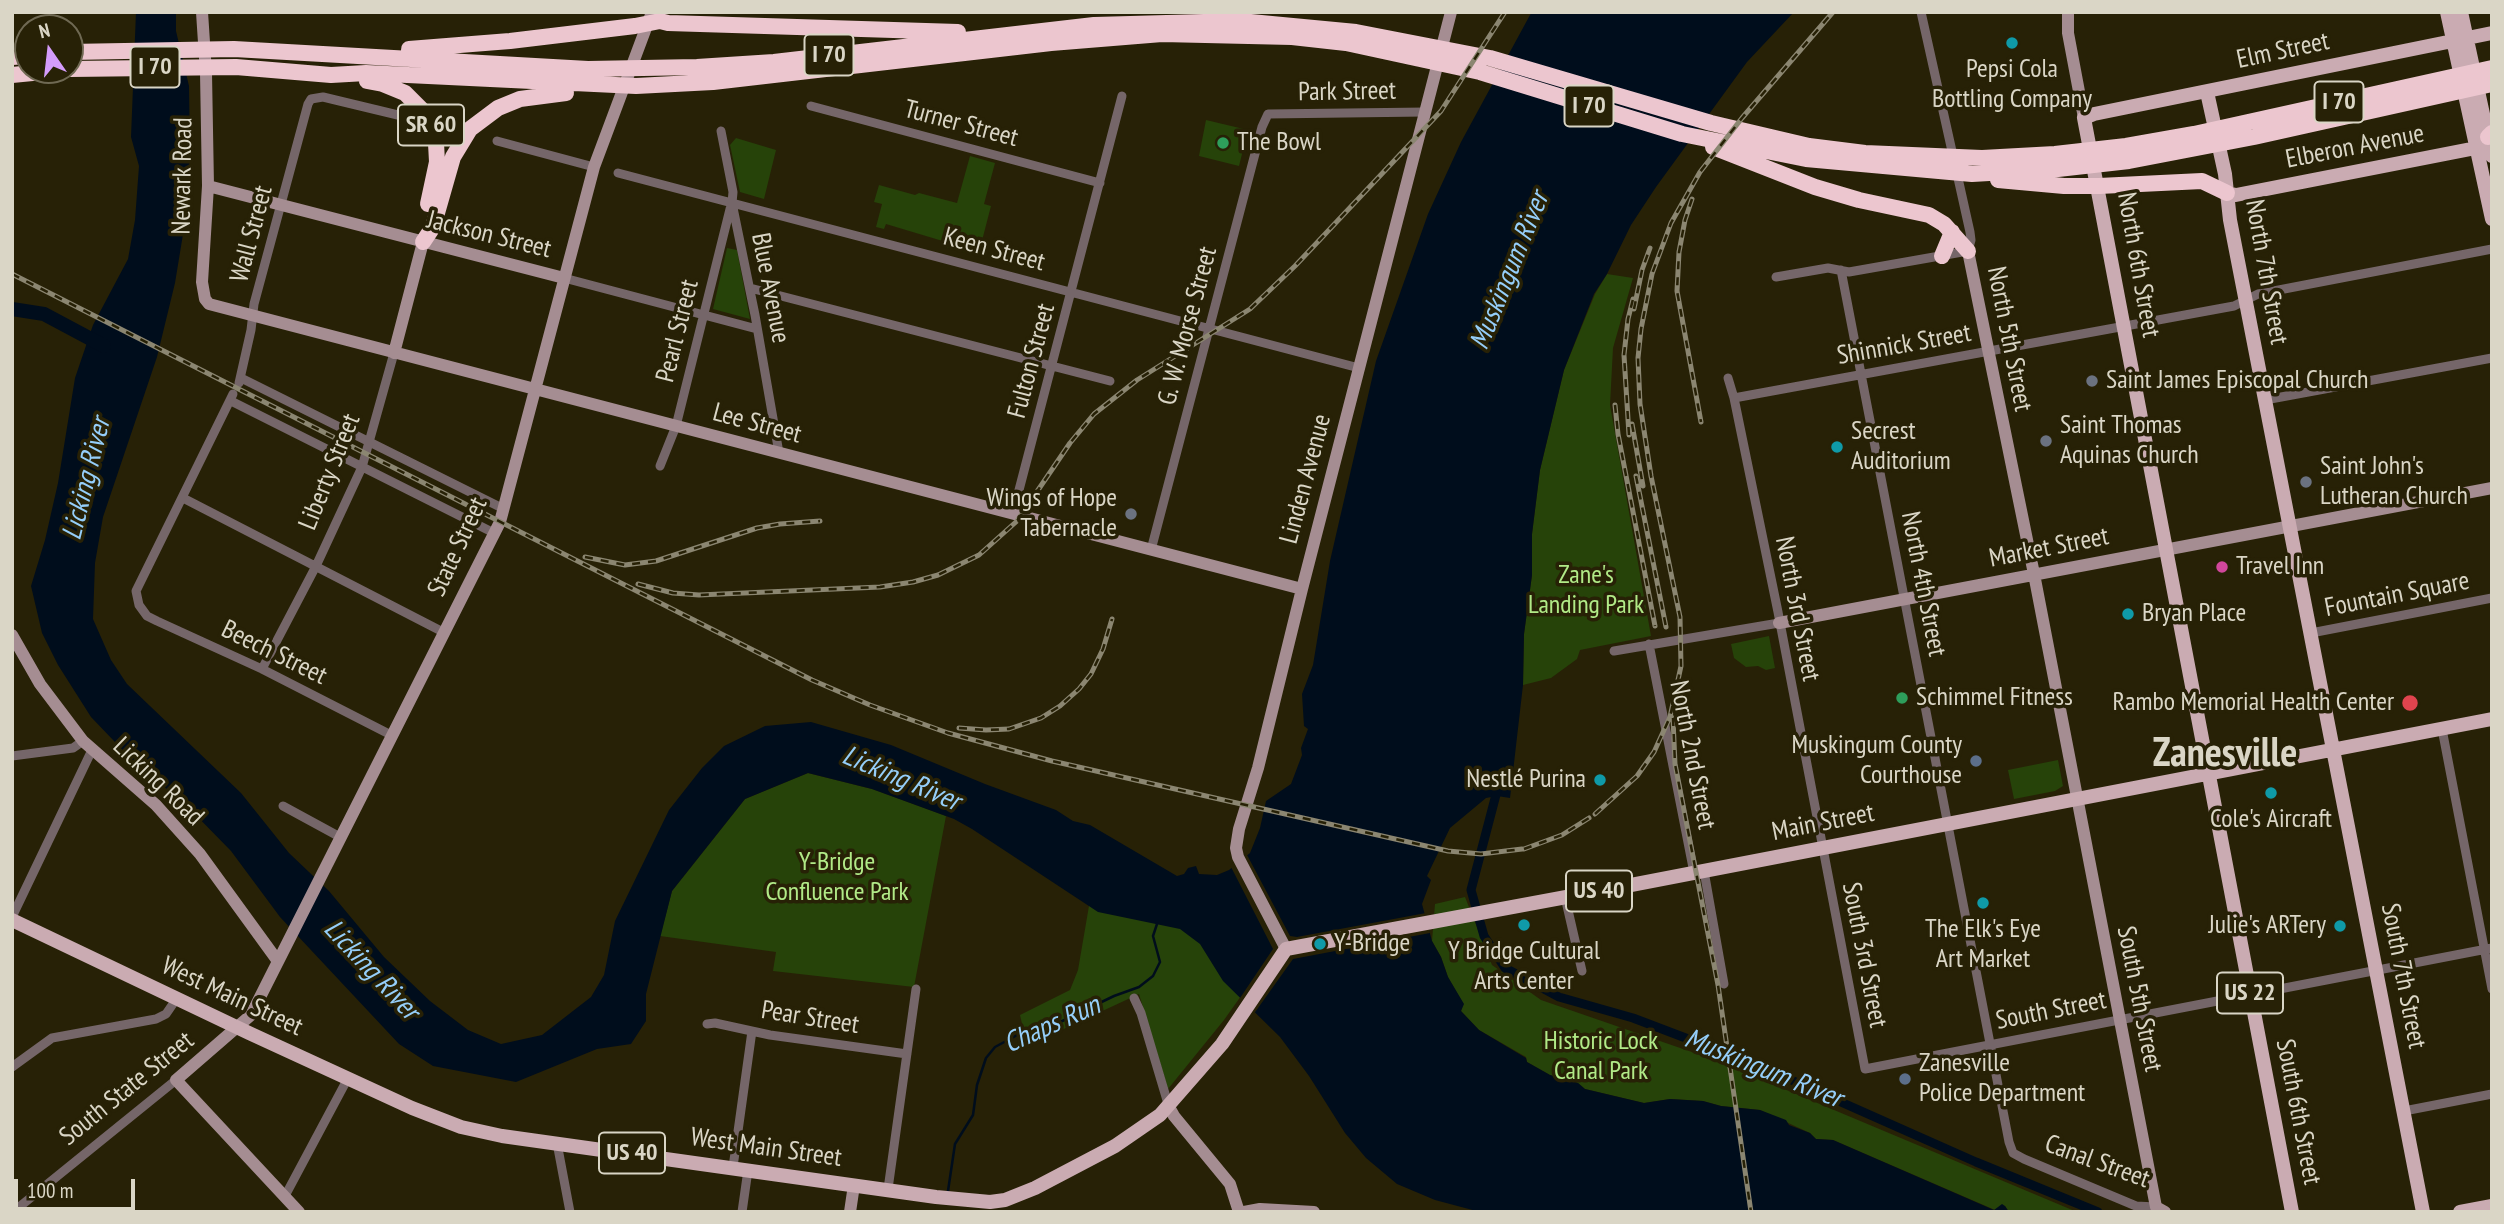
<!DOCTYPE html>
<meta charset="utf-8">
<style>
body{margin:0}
#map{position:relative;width:2504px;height:1224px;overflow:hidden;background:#272106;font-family:"PT Sans Narrow",sans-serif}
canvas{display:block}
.frame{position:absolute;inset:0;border:14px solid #dad6c6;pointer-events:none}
.north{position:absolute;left:14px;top:14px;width:70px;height:70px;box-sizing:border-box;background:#272106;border:2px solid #6f6953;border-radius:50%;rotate:346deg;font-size:19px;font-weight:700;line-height:28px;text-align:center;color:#dad6c6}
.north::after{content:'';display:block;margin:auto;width:24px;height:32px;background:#d49cfb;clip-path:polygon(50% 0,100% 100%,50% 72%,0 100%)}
.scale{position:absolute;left:14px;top:1179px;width:121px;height:32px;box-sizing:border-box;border:4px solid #dad6c6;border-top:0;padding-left:9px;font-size:21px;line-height:24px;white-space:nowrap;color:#dad6c6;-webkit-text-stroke:5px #272106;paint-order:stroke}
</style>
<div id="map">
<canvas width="2504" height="1224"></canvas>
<div class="frame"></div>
<div class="north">N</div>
<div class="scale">100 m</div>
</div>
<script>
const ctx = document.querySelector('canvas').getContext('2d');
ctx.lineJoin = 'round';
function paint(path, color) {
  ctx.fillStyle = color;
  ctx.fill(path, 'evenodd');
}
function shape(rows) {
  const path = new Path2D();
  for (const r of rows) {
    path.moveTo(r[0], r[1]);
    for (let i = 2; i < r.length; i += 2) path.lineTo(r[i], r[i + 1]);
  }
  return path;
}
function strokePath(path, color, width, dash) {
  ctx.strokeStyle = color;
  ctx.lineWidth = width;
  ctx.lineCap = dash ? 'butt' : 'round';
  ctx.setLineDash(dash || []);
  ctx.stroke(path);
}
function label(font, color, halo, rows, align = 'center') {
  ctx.font = font + ' "PT Sans Narrow",sans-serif';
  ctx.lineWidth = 7;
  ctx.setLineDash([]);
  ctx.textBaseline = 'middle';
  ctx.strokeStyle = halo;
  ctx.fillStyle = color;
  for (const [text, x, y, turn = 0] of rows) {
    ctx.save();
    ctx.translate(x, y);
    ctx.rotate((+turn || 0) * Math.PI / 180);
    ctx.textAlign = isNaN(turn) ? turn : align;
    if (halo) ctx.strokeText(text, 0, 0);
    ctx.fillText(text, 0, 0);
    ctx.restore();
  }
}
const green = shape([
 [1206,120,1248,130,1239,166,1199,156],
 [736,138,776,150,764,199,740,192,730,145],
 [970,156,995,163,984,204,991,206,978,256,945,247,946,242,886,224,884,229,876,227,882,204,874,202,879,185,915,195,919,193,957,203],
 [727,248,737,250,750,319,713,309],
 [1607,274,1633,278,1613,348,1610,405,1651,636,1580,650,1577,659,1551,678,1523,685,1524,634,1532,575,1532,534,1540,470,1564,370,1595,294],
 [1769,636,1775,668,1766,670,1758,666,1746,667,1734,658,1731,644],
 [2058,760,2063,786,2055,791,2014,799,2008,770],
 [808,773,872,789,946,816,914,987,773,971,776,952,660,936,672,891,745,799],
 [1096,865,1273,951,1224,1020,1168,1089,1139,994,1027,1046,1020,1015,1070,990,1078,970],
 [1465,897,1492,965,1541,1000,1715,1060,2077,1212,2009,1212,2005,1206,1995,1210,1833,1140,1816,1139,1810,1133,1760,1110,1721,1106,1703,1101,1670,1099,1644,1103,1585,1089,1578,1083,1550,1075,1527,1062,1526,1057,1479,1030,1461,1011,1463,1004,1448,977,1441,957,1432,941,1435,904]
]);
const water = shape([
 [136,12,176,12,176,31,189,86,190,154,186,216,175,283,157,357,103,517,95,563,93,619,111,660,127,684,241,793,289,853,329,891,384,957,430,1001,468,1030,501,1044,542,1035,591,997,604,975,615,921,669,810,702,768,724,746,765,726,811,722,891,745,985,784,1056,810,1073,821,1090,825,1177,876,1184,874,1188,868,1196,866,1199,874,1217,875,1229,870,1250,853,1260,828,1266,801,1291,784,1302,755,1301,748,1308,729,1304,726,1302,694,1313,665,1330,561,1376,361,1428,214,1461,142,1530,15,1532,12,1794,12,1747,62,1656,187,1631,225,1607,274,1594,294,1564,370,1540,470,1532,534,1532,575,1524,634,1523,685,1510,798,1497,796,1486,798,1450,828,1427,876,1431,880,1422,904,1432,941,1441,957,1448,977,1464,1004,1461,1011,1479,1030,1526,1058,1527,1062,1550,1075,1578,1083,1585,1089,1644,1103,1670,1099,1703,1101,1721,1106,1760,1110,1786,1120,1789,1125,1810,1133,1816,1139,1833,1140,1994,1210,2002,1204,2005,1206,2009,1212,1480,1212,1435,1200,1397,1184,1366,1158,1345,1133,1309,1076,1280,1037,1223,981,1200,944,1180,929,1098,912,972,829,954,819,872,789,808,773,745,799,672,891,646,994,646,1021,631,1044,597,1049,516,1082,433,1066,399,1044,280,917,231,851,185,804,136,764,91,717,58,665,42,633,31,586,45,540,58,483,75,378,93,325,128,259,135,220,139,166,131,137]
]);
const pier = shape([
 [1246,853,1290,936,1297,937,1426,913,1430,933,1293,959,1253,1015,1238,1001,1273,949,1230,865]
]);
const stream = shape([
 [948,1191,955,1144,973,1115,977,1085,986,1058,995,1047,1021,1033,1052,1026,1114,996,1139,987,1153,976,1160,962,1153,936,1157,924]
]);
const canal = shape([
 [1498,787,1471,890,1484,936,1505,968,1559,997,1633,1018,1762,1067,1976,1162,2098,1212]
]);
const river = shape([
 [12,309,44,314,104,346]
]);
const street = shape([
 [811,106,1100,183],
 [721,131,733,192,732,203,755,315,779,453],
 [497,141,594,167],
 [618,173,1359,368],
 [1841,270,2009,1142,2013,1153,2024,1159,2136,1206,2156,1207],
 [1776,277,1828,268,1849,272,1968,251,1971,240,1970,232,1921,12],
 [564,278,757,329],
 [750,288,1110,381],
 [241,378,504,509],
 [1728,378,1734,398,1778,612,1865,1069,2492,948],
 [239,383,251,330,254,304,308,104,311,99,323,97,402,116],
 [233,394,136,591,139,605,147,616,157,621,262,669,393,736],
 [1734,398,2234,306,2258,294,2492,249],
 [2265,400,2492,358],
 [231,401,494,533],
 [660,466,676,426,731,205],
 [183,498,443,632],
 [1013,513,1122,96],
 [1151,550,1262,127,1268,114,1425,112],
 [2311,633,2492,598],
 [1649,644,1694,873],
 [1614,651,1779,623],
 [262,669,316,566,362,467,394,353],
 [2442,729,2492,989],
 [12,756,73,748,83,741],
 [283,806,340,837],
 [1704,871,1724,984],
 [1565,897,1582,971],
 [12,917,92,750],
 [1134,998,1141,1013,1169,1107],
 [707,1024,715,1023,770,1035,907,1054],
 [12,1067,52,1038,156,1019,166,1014,177,998],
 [2404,1111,2492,1094],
 [557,1143,570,1212],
 [733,1167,752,1031],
 [888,1189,916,989],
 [285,1196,348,1078],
 [13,1212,176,1080],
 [742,1212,748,1170]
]);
const secondary = shape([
 [202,12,206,73,208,186,202,282,205,299,209,304,1302,589],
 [2068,12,2068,33,2084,118],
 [208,186,564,278],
 [1968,251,2034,574,2156,1207,2165,1212],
 [394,353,423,242],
 [1779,623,2492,488],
 [12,635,40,684,83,741,156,805,200,854,277,960],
 [1286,949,1238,857,1236,848,1239,829,1258,768,1302,589,1451,12],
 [1169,1107,1174,1116,1230,1184,1239,1212],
 [299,1212,176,1080,251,1015,500,522,594,167,652,12],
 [850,1212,854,1185],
 [1244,1212,1260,1209,1314,1212]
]);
const primary = shape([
 [2447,12,2492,219],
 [2461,12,2492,156],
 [2207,92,2225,174,2230,220,2423,1212],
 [2227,193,2236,195,2476,148,2488,137],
 [12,920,249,1033,412,1108,461,1127,502,1136,936,1197,990,1202,1005,1200,1035,1188,1115,1146,1160,1115,1222,1044,1286,949,1631,885,2492,719],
 [2292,1212,2084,118,2094,114,2492,33],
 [2460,1212,2492,1206]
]);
const highway = shape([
 [409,49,510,41,635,26,660,21,668,23,958,32],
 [70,52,234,49,588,69,697,67,774,62,1094,25,1240,21,1356,32,1490,58,1711,123,1809,146,1865,153,1982,158,2055,154,2126,146,2194,134,2492,68],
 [12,57,28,56],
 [70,69,236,67,331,75,366,73,636,86,713,82,1051,43,1162,34,1292,37,1346,43,1480,72,1682,134,1806,159,1972,174,2058,169,2129,161,2254,137,2492,84],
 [12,75,63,70],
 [367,81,383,84,405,93,427,115,436,143,437,162,428,204],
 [2488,137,2492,133],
 [1713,147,1815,187,1859,200,1929,215,1944,224,1968,251],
 [1998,180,2064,186,2099,186,2202,181,2227,193],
 [423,242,433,227,453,157,470,129,498,108,520,99,566,93],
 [1942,256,1952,232]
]);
const rail = shape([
 [1692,199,1685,220,1679,252,1677,291,1701,422],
 [12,274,812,680,870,705,948,733,1052,761,1448,851,1481,854,1522,849],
 [1634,309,1642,270,1650,248],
 [1615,405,1618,434,1655,626],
 [1632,424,1643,486],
 [1629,435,1624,355,1628,319,1633,299],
 [1636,476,1666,627],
 [585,557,625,565,656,561,757,528,780,524,820,521],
 [638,584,673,593,699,595,880,587,913,582,938,575,979,555,1017,521,1070,443,1094,414,1137,380,1250,309,1295,266,1441,111,1505,12],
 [1673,718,1675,764,1718,985,1751,1212],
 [959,728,986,730,1009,729,1041,718,1060,706,1079,689,1091,674,1103,649,1112,619],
 [1595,814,1637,776,1654,752,1670,717,1681,666,1680,617,1651,476,1640,404,1638,358,1641,329,1652,274,1671,223,1700,172,1742,118,1833,12],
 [1524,849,1562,835,1589,818]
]);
const markers = [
 [2012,43,7,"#0f9aa8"],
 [1223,143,7,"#2e9e5b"],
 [2092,381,7,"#6b7280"],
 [2046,441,7,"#6b7280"],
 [1837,447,7,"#0f9aa8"],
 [2306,482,7,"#6b7280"],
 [1131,514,7,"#6b7280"],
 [2222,567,7,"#d1479c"],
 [2128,614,7,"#0f9aa8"],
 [1902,698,7,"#2e9e5b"],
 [2410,703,9,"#e0444e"],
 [1976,761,7,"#5c6f8a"],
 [1600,780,7,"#0f9aa8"],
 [2271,793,7,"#0f9aa8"],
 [1983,903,7,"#0f9aa8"],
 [1524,925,7,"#0f9aa8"],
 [2340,926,7,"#0f9aa8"],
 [1320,944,7,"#0f9aa8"],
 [1905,1079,7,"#5c6f8a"]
];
const shields = [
 [829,55,49],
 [155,67,49],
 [2339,102,49],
 [1589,106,49],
 [431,125,66],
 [1599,891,66],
 [2250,993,66],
 [632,1153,66]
];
const shieldNames = [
 ["I 70",829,55],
 ["I 70",155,67],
 ["I 70",2339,102],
 ["I 70",1589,106],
 ["SR 60",431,125],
 ["US 40",1599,891],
 ["US 22",2250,993],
 ["US 40",632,1153]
];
const streetNames = [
 ["Elm Street",2283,51,-12],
 ["Park Street",1347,92,-1],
 ["Turner Street",961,124,15],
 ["Elberon Avenue",2355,147,-11],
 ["Newark Road",183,176,-89],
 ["Wall Street",252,234,-75],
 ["Jackson Street",489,235,14],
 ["Keen Street",994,250,15],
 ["North 6th Street",2138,265,80],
 ["North 7th Street",2266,272,80],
 ["Blue Avenue",770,288,79],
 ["G. W. Morse Street",1188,326,-75],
 ["Pearl Street",678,331,-76],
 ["North 5th Street",2009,339,79],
 ["Shinnick Street",1904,345,-10],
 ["Fulton Street",1032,361,-75],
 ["Lee Street",757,424,15],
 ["Liberty Street",330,472,-68],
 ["Linden Avenue",1306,479,-75],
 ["State Street",458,547,-65],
 ["Market Street",2049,548,-11],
 ["North 4th Street",1923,584,79],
 ["Fountain Square",2397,595,-11],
 ["North 3rd Street",1797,609,79],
 ["Beech Street",274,653,26],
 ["North 2nd Street",1692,755,79],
 ["Licking Road",158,782,44],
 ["Main Street",1823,823,-11],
 ["South 3rd Street",1864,955,79],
 ["South 7th Street",2403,976,79],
 ["West Main Street",232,997,25],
 ["South 5th Street",2139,999,79],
 ["South Street",2051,1011,-11],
 ["Pear Street",810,1018,9],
 ["South State Street",127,1089,-39],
 ["South 6th Street",2298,1112,79],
 ["West Main Street",766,1148,8],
 ["Canal Street",2097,1162,20]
];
const poiNames = [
 ["Pepsi Cola",2012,70,"center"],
 ["Bottling Company",2012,100,"center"],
 ["The Bowl",1237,143],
 ["Saint James Episcopal Church",2106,381],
 ["Saint Thomas",2060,426],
 ["Aquinas Church",2060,456],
 ["Secrest",1851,432],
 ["Auditorium",1851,462],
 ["Saint John's",2320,467],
 ["Lutheran Church",2320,497],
 ["Wings of Hope",1117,499,"right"],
 ["Tabernacle",1117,529,"right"],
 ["Travel Inn",2236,567],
 ["Bryan Place",2142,614],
 ["Schimmel Fitness",1916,698],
 ["Rambo Memorial Health Center",2394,703,"right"],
 ["Muskingum County",1962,746,"right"],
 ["Courthouse",1962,776,"right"],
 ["Nestlé Purina",1586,780,"right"],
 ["Cole's Aircraft",2271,820,"center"],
 ["Julie's ARTery",2326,926,"right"],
 ["The Elk's Eye",1983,930,"center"],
 ["Art Market",1983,960,"center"],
 ["Y-Bridge",1334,944],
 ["Y Bridge Cultural",1524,952,"center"],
 ["Arts Center",1524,982,"center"],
 ["Zanesville",1919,1064],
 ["Police Department",1919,1094]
];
const parkNames = [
 ["Zane's",1586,576],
 ["Landing Park",1586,606],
 ["Y-Bridge",837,863],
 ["Confluence Park",837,893],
 ["Historic Lock",1601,1042],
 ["Canal Park",1601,1072]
];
const waterNames = [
 ["Muskingum River",1510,271,-68],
 ["Licking River",87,479,-76],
 ["Licking River",901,779,23],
 ["Licking River",371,970,47],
 ["Chaps Run",1052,1025,-24],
 ["Muskingum River",1763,1069,22]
];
const townNames = [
 ["Zanesville",2225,755]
];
paint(green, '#264309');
paint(water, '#000d1c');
paint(pier, '#272106');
strokePath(stream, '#000d1c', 2.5);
strokePath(canal, '#000d1c', 9);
strokePath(river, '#000d1c', 14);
strokePath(street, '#756669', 9);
strokePath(secondary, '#a58d92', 12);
strokePath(primary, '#caabb2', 14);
strokePath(highway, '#ecc6cf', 16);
strokePath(rail, '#8b8671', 5);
strokePath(rail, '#272106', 2.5, [8]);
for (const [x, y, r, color] of markers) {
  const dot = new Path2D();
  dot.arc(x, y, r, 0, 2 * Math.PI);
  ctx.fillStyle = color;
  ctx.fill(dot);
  strokePath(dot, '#272106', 2.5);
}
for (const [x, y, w] of shields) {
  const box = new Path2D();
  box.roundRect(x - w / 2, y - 20.5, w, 41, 5);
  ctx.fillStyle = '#272106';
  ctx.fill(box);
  strokePath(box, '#dad6c6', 2);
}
label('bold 24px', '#dad6c6', null, shieldNames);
label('26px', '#dad6c6', '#272106', streetNames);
label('26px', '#dad6c6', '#272106', poiNames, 'left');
label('26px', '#b1ea87', '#272106', parkNames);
label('italic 28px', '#95cef9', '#272106', waterNames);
label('bold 40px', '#dad6c6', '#272106', townNames);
</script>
